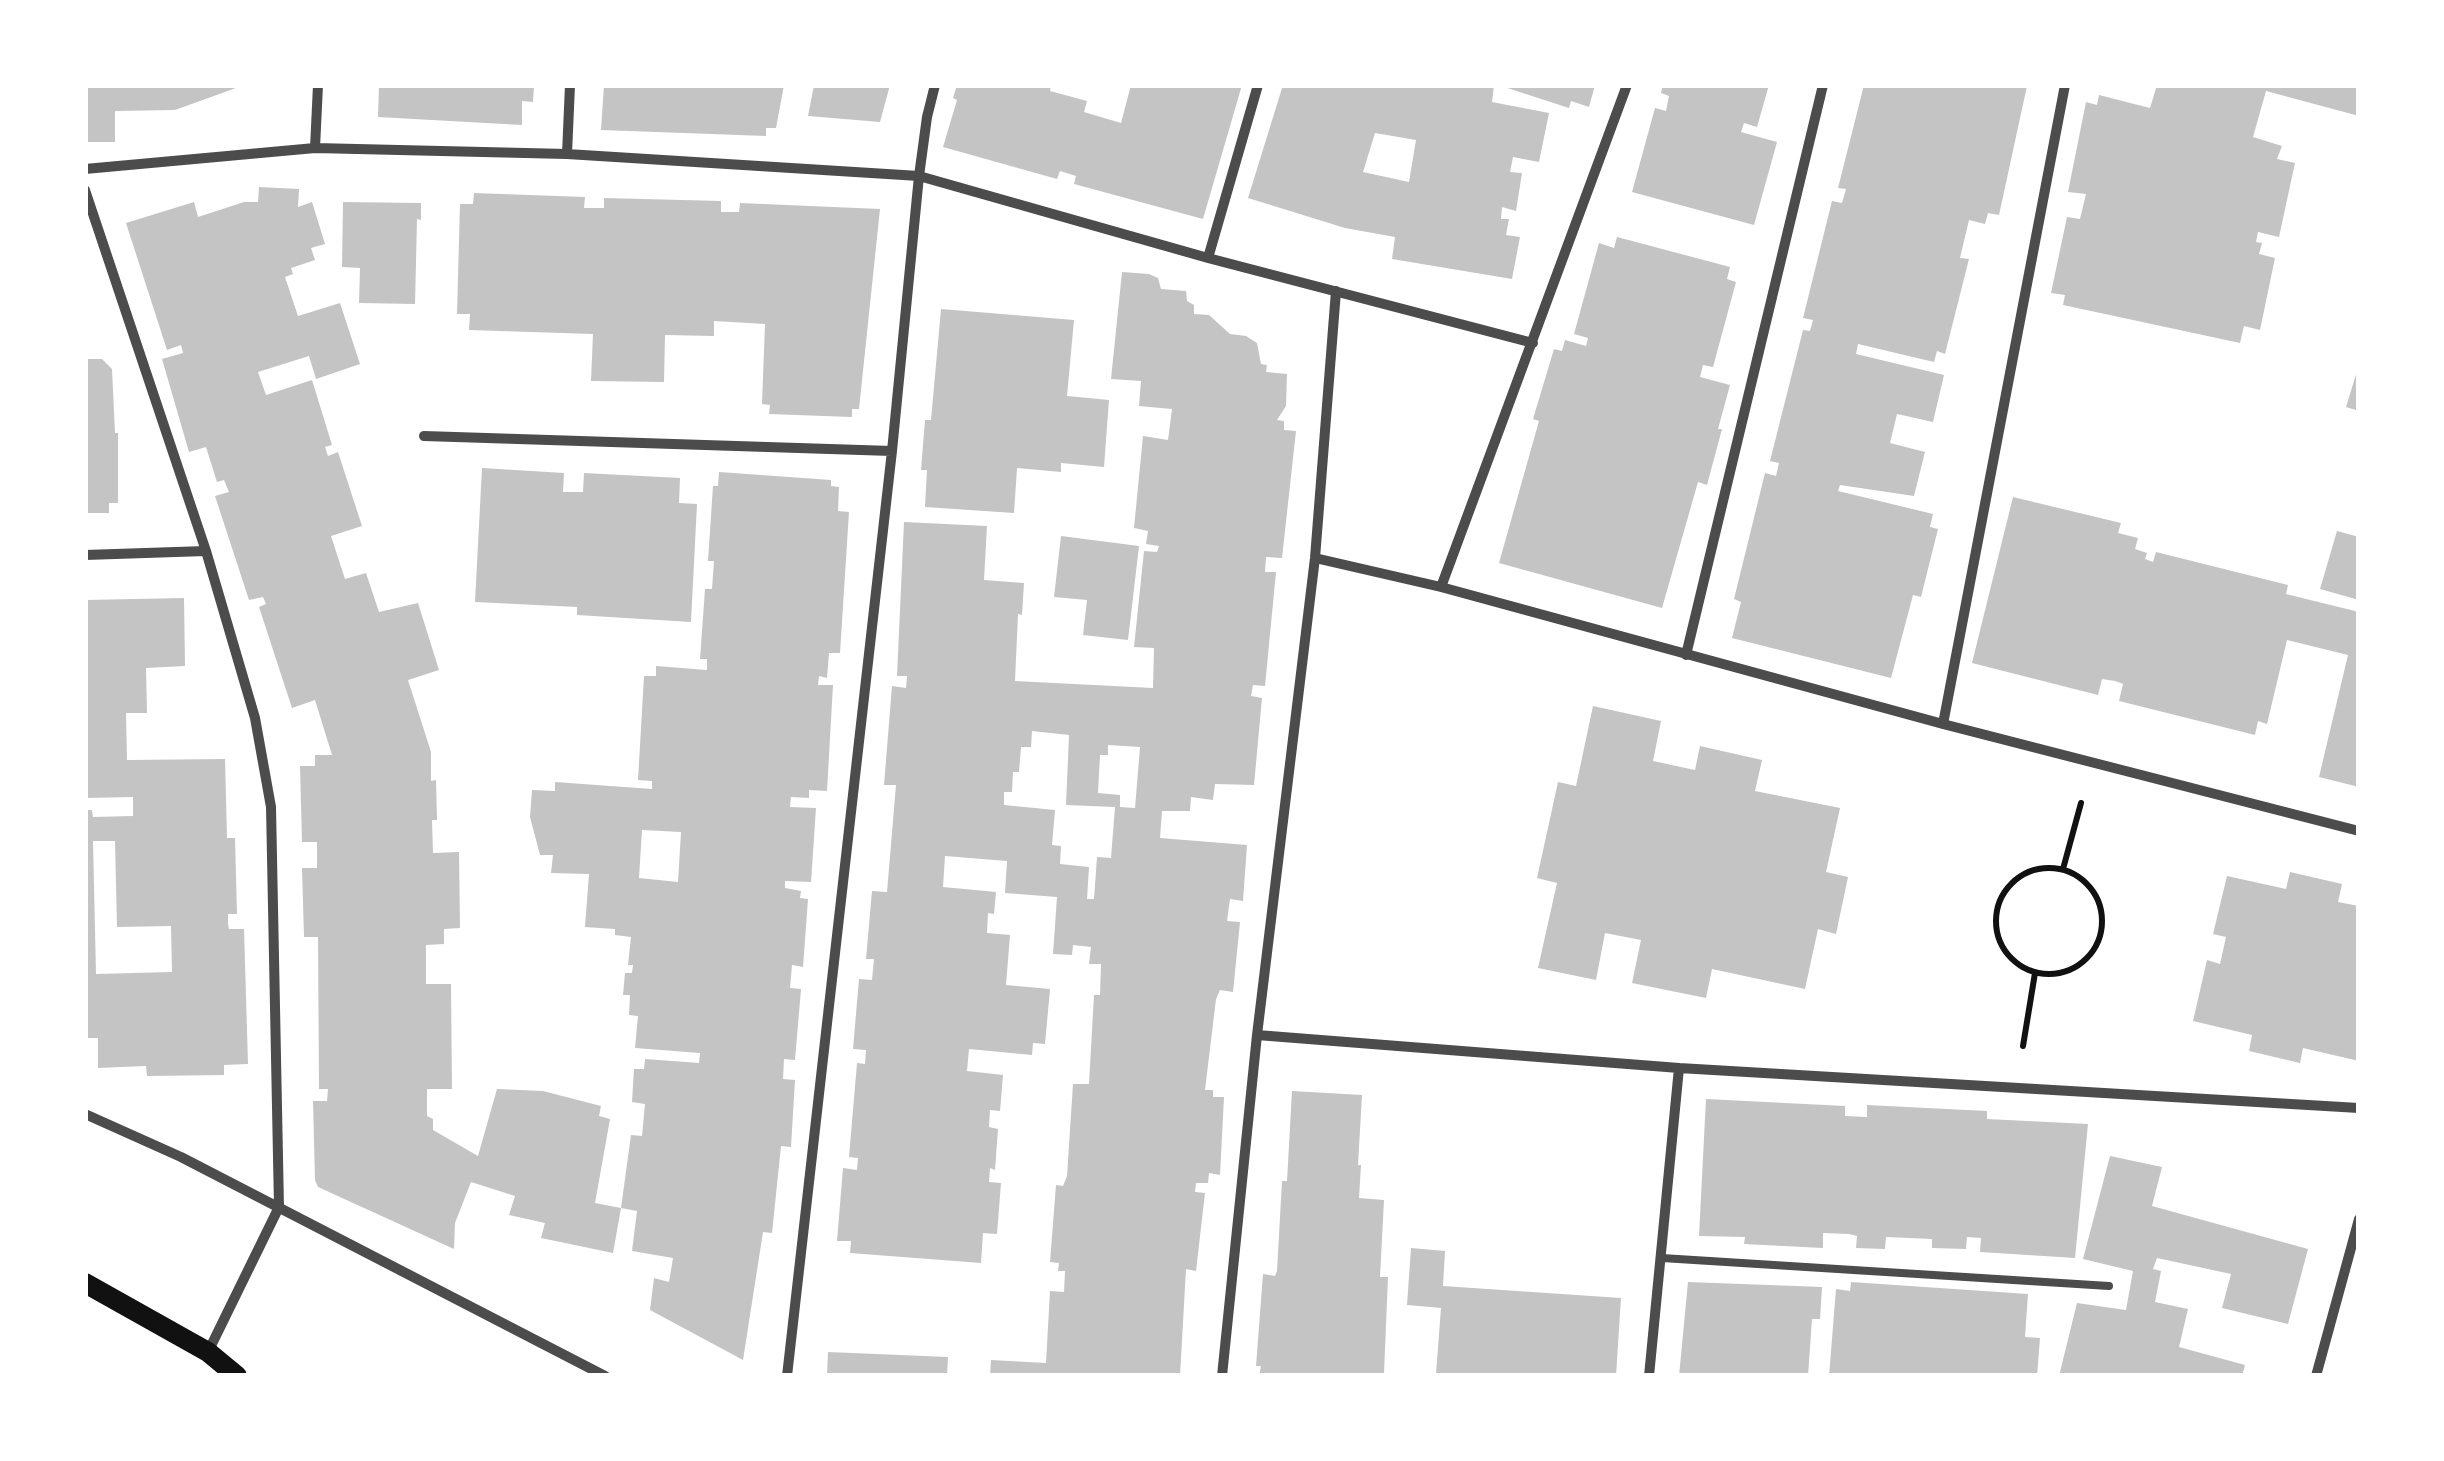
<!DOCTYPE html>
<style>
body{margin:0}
#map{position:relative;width:2444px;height:1461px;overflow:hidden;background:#fff;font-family:"Work Sans",sans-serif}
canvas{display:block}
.frame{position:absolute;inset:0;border:88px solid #fff;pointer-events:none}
</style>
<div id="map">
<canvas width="2444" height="1461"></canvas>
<div class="frame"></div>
</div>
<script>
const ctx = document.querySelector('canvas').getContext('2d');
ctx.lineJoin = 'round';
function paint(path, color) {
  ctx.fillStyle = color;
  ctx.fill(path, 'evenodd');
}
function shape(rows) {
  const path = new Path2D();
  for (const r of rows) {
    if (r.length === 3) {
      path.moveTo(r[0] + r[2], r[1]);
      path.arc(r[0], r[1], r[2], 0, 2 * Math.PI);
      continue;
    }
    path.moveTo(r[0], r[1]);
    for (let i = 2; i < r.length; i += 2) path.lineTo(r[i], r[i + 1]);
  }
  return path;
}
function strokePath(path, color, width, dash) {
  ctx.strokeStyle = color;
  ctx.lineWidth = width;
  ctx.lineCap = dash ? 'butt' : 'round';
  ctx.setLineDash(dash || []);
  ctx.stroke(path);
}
const building = shape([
 [85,85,234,85,236,88,175,110,115,111,115,142,85,142],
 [379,85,534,85,533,102,522,101,522,125,378,117],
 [604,85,784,85,776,128,766,128,766,136,601,130],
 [814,85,890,85,880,122,808,116],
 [957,85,1051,85,1050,91,1087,101,1084,112,1121,123,1131,85,1242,85,1203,219,1074,184,1076,176,1060,171,1057,179,943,147,957,100,953,98],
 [1283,85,1419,85,1432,87,1432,85,1494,85,1492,102,1549,113,1539,162,1513,157,1510,172,1522,173,1516,211,1502,207,1501,219,1509,219,1506,235,1520,237,1512,279,1392,259,1395,237,1345,228,1248,198],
 [1375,133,1416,140,1409,182,1363,172],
 [1498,85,1595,85,1589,107,1571,101,1569,108],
 [1663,85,1769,85,1757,127,1744,123,1741,132,1777,142,1754,225,1632,192,1655,108,1666,111,1669,96,1661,93],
 [1864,85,2027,86,1999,215,1988,213,1985,224,1969,220,1960,258,1969,259,1945,354,1937,351,1934,362,1858,344,1856,354,1944,375,1933,422,1897,414,1890,443,1925,452,1914,496,1840,485,1838,491,1933,514,1930,527,1938,529,1921,597,1913,595,1891,678,1732,638,1741,602,1734,599,1765,473,1776,476,1779,463,1770,461,1803,330,1810,331,1813,320,1803,318,1832,201,1842,203,1846,189,1838,188],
 [2157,85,2359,85,2359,116,2266,91,2253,137,2282,146,2277,159,2295,163,2279,237,2258,232,2256,242,2262,243,2259,254,2275,258,2260,330,2244,326,2240,343,2063,305,2065,295,2051,293,2067,217,2080,219,2086,194,2068,192,2086,102,2097,105,2099,95,2150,108],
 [259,187,299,189,298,207,312,202,325,244,311,248,315,260,291,268,293,274,285,277,298,316,340,303,360,364,316,379,309,356,258,372,266,395,312,380,332,445,325,447,328,456,338,452,362,526,331,536,345,579,366,573,379,612,418,603,439,670,408,680,431,752,431,781,436,780,437,820,432,820,433,853,459,852,460,928,444,929,444,944,426,945,426,984,451,984,452,1089,427,1089,427,1116,433,1119,433,1130,478,1156,497,1089,543,1091,601,1106,599,1116,610,1119,595,1203,621,1208,613,1253,541,1238,545,1223,509,1215,515,1196,471,1182,455,1223,454,1249,318,1187,315,1180,313,1101,327,1101,328,1089,319,1089,318,937,304,937,302,868,317,868,317,842,302,842,300,766,315,766,315,755,332,755,315,700,292,708,259,607,266,604,263,597,249,600,215,496,229,492,224,480,217,482,206,447,189,452,162,359,183,353,181,345,167,350,126,223,194,202,198,217,244,202,258,202],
 [474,193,585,197,584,208,604,208,604,198,721,201,721,212,739,212,740,203,880,209,859,409,852,409,852,417,769,414,770,405,762,404,765,324,714,321,714,336,665,335,664,382,591,381,593,334,469,330,470,314,457,314,460,204,473,204],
 [343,202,421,203,421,220,417,219,415,304,359,303,360,268,342,267],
 [1617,237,1730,267,1727,279,1736,282,1713,367,1703,365,1700,377,1730,385,1718,429,1722,429,1707,485,1698,482,1662,608,1499,563,1539,421,1533,419,1554,349,1562,351,1565,340,1586,346,1588,338,1574,334,1599,243,1614,248],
 [1122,272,1149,274,1158,278,1161,289,1186,291,1187,301,1194,305,1194,314,1209,315,1230,334,1246,336,1257,343,1261,364,1267,365,1266,372,1287,374,1286,406,1277,420,1284,421,1284,430,1296,431,1282,558,1266,557,1265,572,1276,572,1265,686,1253,685,1251,696,1262,698,1254,785,1215,784,1213,800,1191,797,1190,811,1162,811,1160,838,1247,845,1243,901,1230,899,1227,921,1240,922,1233,992,1220,990,1216,999,1205,1090,1213,1090,1213,1097,1224,1097,1220,1175,1209,1173,1208,1183,1196,1183,1195,1192,1205,1193,1196,1271,1186,1269,1180,1376,990,1376,991,1360,1046,1363,1050,1291,1064,1292,1065,1271,1058,1271,1059,1263,1050,1262,1056,1185,1063,1186,1067,1176,1073,1084,1089,1084,1094,995,1100,995,1101,964,1089,964,1091,947,1073,945,1072,955,1053,954,1057,897,1005,893,1007,861,945,856,943,887,996,892,994,914,988,913,987,933,1010,935,1006,985,1050,989,1045,1044,1033,1043,1032,1055,969,1049,967,1071,1003,1075,1000,1111,990,1110,989,1127,998,1129,995,1170,990,1168,989,1182,1001,1183,997,1234,983,1233,981,1263,850,1253,851,1241,837,1241,843,1168,857,1170,858,1158,849,1157,857,1063,865,1064,866,1050,853,1049,859,979,872,980,874,959,866,959,872,891,887,892,896,785,884,785,892,686,906,688,907,676,897,676,904,522,987,526,984,580,1024,583,1022,615,1018,614,1015,681,1153,688,1154,648,1134,647,1144,551,1157,552,1159,546,1146,544,1148,531,1134,528,1143,436,1168,440,1172,409,1139,406,1141,381,1111,379],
 [1032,731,1069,735,1066,805,1115,807,1111,858,1097,857,1094,899,1087,899,1089,867,1060,864,1061,846,1052,845,1055,810,1004,805,1004,792,1012,792,1013,772,1019,772,1021,747,1031,747],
 [1108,745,1140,747,1135,808,1120,807,1120,795,1098,793,1100,755,1108,755],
 [941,309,1074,320,1067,396,1109,400,1104,467,1061,463,1061,472,1017,468,1014,513,925,507,927,470,921,470,925,420,931,420],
 [85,359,102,359,112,369,115,433,118,433,118,503,109,503,109,513,85,513],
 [2358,368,2359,368,2359,411,2346,407],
 [482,468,564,473,563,492,583,492,584,473,680,478,679,503,697,504,691,622,577,615,577,607,475,602],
 [719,472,831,480,831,486,839,487,838,511,849,512,840,653,829,653,827,678,819,676,818,685,833,685,827,791,809,790,809,798,791,797,790,807,816,808,811,882,785,881,785,888,801,891,800,898,808,899,803,967,792,965,790,988,801,989,795,1060,784,1059,783,1079,795,1080,791,1147,781,1146,772,1233,763,1232,743,1360,650,1310,654,1278,669,1282,673,1258,632,1251,637,1211,621,1208,631,1135,642,1136,645,1104,632,1102,634,1069,644,1069,645,1059,699,1063,700,1053,635,1048,638,1016,629,1015,630,995,623,995,625,973,632,973,633,965,628,965,631,937,615,935,615,929,585,927,589,874,551,873,553,855,540,855,530,817,532,790,555,791,555,782,652,789,652,781,638,780,644,676,656,676,656,666,707,670,707,659,700,659,705,589,712,589,714,561,708,561,713,486,718,486],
 [642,830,681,832,678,882,639,878],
 [2013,497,2121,523,2118,533,2138,538,2135,549,2147,553,2145,559,2153,562,2156,552,2288,585,2286,594,2359,612,2359,787,2319,777,2348,655,2287,640,2267,724,2258,721,2255,735,2119,701,2123,684,2115,681,2102,679,2098,695,1972,663],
 [2337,531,2359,537,2359,600,2320,589],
 [1061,536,1139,546,1128,640,1083,635,1087,600,1054,597],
 [184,598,185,666,146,668,147,713,126,713,127,760,225,759,227,838,235,838,237,914,228,914,228,924,229,929,244,929,248,1064,224,1065,224,1075,147,1076,146,1066,98,1068,98,1038,85,1038,85,810,92,810,93,817,133,816,133,797,87,798,85,600],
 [93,841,115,841,117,927,171,926,172,972,96,974],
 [1593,706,1661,721,1653,761,1695,770,1700,746,1762,760,1755,791,1840,808,1826,872,1848,877,1836,934,1818,929,1805,989,1712,969,1706,998,1632,983,1641,940,1605,933,1596,980,1538,968,1557,883,1537,878,1558,782,1576,786],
 [2290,872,2342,884,2338,902,2359,906,2359,1061,2303,1048,2300,1063,2249,1051,2252,1035,2193,1021,2207,960,2220,964,2226,937,2213,934,2227,876,2286,889],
 [1292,1091,1362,1095,1358,1165,1361,1165,1359,1198,1384,1200,1380,1277,1388,1277,1384,1373,1372,1373,1372,1376,1259,1376,1261,1366,1256,1366,1263,1274,1275,1276,1277,1271,1282,1181,1287,1181],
 [1706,1099,1845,1106,1845,1116,1867,1117,1867,1105,1987,1111,1987,1119,2088,1124,2075,1258,1980,1252,1981,1238,1967,1237,1966,1249,1932,1248,1932,1239,1886,1237,1885,1249,1856,1248,1857,1236,1849,1234,1823,1233,1823,1248,1744,1244,1745,1237,1699,1236],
 [2110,1156,2162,1167,2152,1206,2308,1249,2288,1324,2222,1308,2231,1274,2157,1258,2153,1269,2161,1271,2155,1302,2188,1309,2179,1347,2245,1365,2242,1376,2059,1376,2077,1303,2126,1310,2133,1271,2083,1259],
 [1411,1248,1445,1251,1443,1286,1621,1298,1616,1376,1436,1374,1441,1308,1407,1305],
 [1688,1282,1822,1287,1820,1319,1812,1319,1808,1376,1679,1376],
 [1851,1282,2028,1294,2025,1337,2040,1338,2037,1376,1829,1376,1836,1289,1850,1291],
 [828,1352,948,1357,947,1376,827,1376]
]);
const path = shape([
 [2049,921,53],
 [2063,869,2081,803],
 [2023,1046,2035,973]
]);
const service = shape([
 [1662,1258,2109,1286]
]);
const minor = shape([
 [315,148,318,85],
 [567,154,570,85],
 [85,169,315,148,567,154,919,176,1208,258,1533,343],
 [85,190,206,551,255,718,271,807,279,1207,208,1352],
 [1208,258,1258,85],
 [424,436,892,451],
 [85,555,206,551],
 [1315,558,1441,587,1943,724,2359,831],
 [1441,587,1627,85],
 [1686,655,1823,85],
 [1943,724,2065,85],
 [1257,1035,1679,1068,2359,1108],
 [85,1114,181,1157,605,1376],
 [787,1376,892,451,919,176,927,117,935,85],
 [1222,1376,1257,1035,1315,558,1336,291],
 [1649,1376,1679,1068],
 [2316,1376,2359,1219]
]);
const secondary = shape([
 [85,1283,208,1352,237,1376]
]);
paint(building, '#c4c4c4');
strokePath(path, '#111', 6);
strokePath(service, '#4c4c4c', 8);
strokePath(minor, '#4c4c4c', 10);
strokePath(secondary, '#111', 20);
</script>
